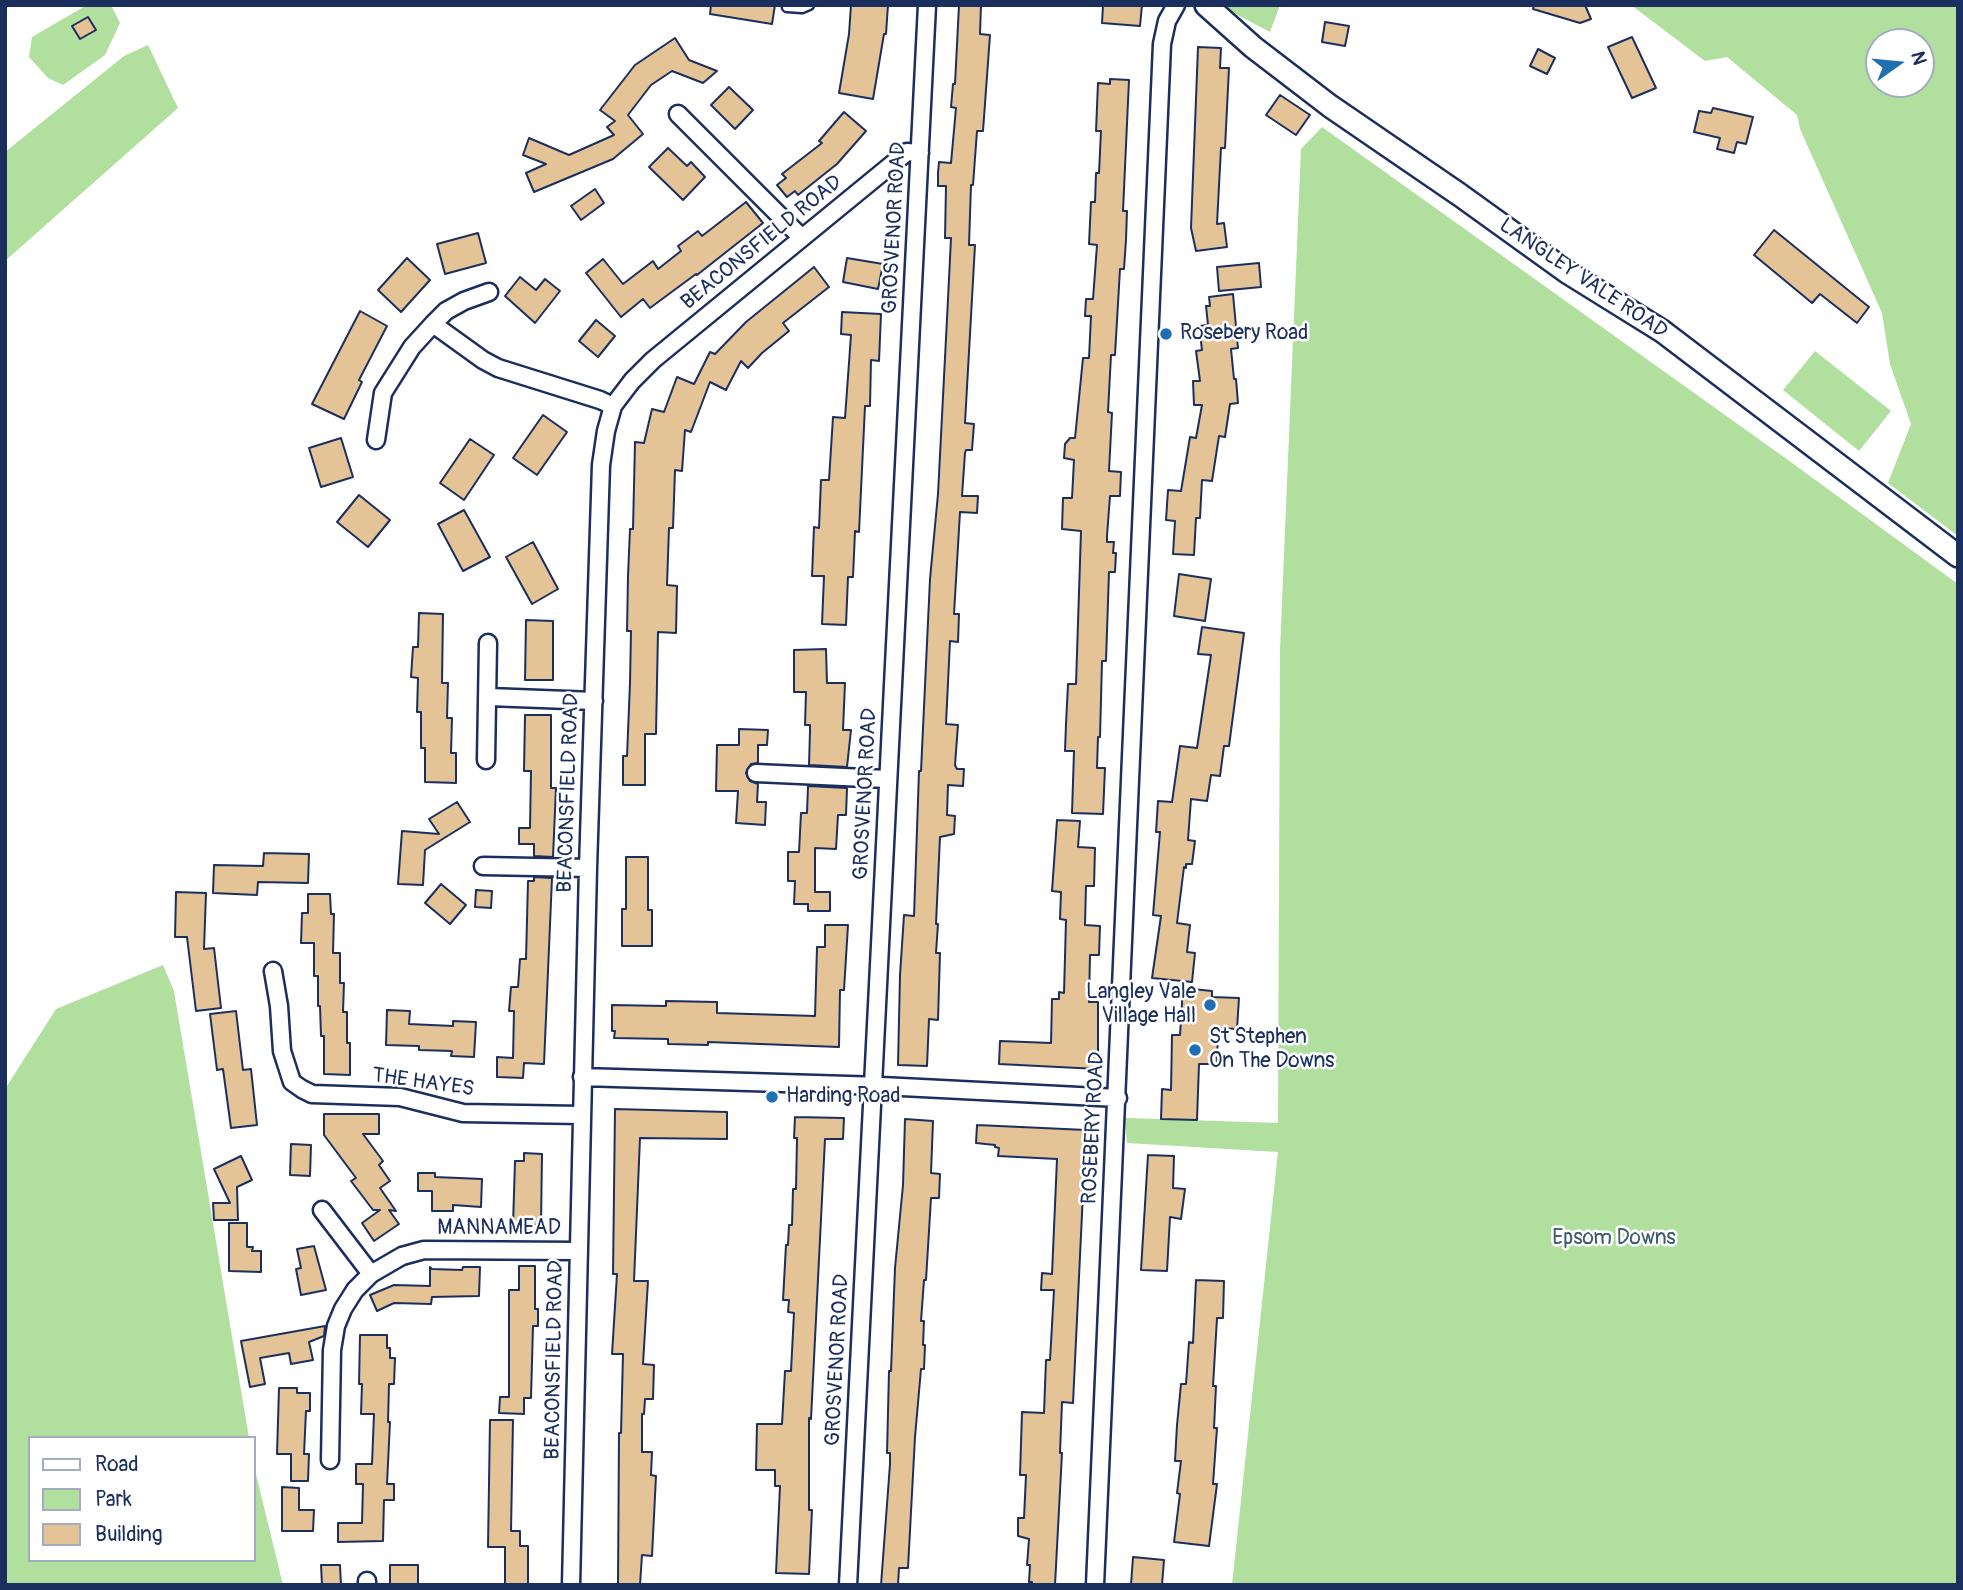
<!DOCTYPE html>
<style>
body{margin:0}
#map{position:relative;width:1963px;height:1590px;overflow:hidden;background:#fff;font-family:Pangolin,sans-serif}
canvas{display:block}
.frame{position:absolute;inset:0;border:7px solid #1b2f5e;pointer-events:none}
.legend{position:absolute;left:28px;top:1436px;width:228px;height:126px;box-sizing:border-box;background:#fff;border:2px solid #a4acbf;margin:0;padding:9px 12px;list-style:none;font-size:21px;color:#1b2f5e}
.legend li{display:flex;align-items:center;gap:14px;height:35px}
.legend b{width:35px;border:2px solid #a4acbf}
.north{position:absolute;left:1865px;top:28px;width:70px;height:70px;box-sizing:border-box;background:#fff;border:2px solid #a4acbf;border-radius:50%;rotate:75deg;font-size:19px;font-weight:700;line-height:28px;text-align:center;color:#1b2f5e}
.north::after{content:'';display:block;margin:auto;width:24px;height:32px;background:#1f6fb2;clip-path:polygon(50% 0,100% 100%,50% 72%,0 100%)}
</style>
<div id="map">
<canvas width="1963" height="1590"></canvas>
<div class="frame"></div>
<ul class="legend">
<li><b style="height:9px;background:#fff"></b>Road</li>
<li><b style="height:19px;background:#b1df9e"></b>Park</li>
<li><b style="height:19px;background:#e4c396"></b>Building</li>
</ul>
<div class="north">N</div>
</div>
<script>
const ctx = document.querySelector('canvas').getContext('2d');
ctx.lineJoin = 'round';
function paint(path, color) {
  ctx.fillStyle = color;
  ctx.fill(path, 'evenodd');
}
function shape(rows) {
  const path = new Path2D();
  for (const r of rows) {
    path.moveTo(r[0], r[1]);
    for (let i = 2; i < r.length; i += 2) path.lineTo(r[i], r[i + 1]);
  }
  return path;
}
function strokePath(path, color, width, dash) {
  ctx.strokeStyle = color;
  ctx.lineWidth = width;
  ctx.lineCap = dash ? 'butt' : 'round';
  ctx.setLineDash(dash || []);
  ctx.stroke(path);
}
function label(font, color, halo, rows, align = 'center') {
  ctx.font = font + ' Pangolin,sans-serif';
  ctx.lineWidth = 5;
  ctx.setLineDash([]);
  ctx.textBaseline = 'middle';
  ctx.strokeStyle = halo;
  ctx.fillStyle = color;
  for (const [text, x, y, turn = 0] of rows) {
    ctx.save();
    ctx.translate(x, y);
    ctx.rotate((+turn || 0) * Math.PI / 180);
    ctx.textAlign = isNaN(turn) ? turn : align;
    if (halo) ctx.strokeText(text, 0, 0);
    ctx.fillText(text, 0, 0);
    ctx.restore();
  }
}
const green = shape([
 [87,5,111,5,120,23,105,55,63,85,48,78,29,57,32,37],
 [1225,5,1280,5,1270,32,1232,12],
 [1631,5,1958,5,1958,536,1888,483,1911,424,1890,364,1882,313,1800,129,1797,115,1727,57,1705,61],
 [1879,42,1921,42,1921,84,1879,84],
 [148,45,178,108,5,261,5,152,124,56],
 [1322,127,1788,460,1958,584,1958,1585,1232,1585,1278,1152,1127,1143,1125,1118,1278,1123,1280,650,1301,149],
 [1815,351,1891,411,1859,451,1783,390],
 [163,965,174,991,249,1438,30,1438,30,1560,254,1560,254,1466,283,1585,5,1585,5,1089,56,1009]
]);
const building = shape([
 [711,5,775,5,772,24,710,14,711,5],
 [851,5,888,5,886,34,884,34,873,99,839,93,849,34,851,5],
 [959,5,981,5,980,34,990,35,983,131,977,131,973,185,971,185,969,245,975,245,965,423,974,424,972,450,966,450,965,453,962,496,978,496,977,513,960,512,954,614,959,614,958,642,950,641,946,724,958,725,955,765,957,769,964,769,963,786,948,785,947,815,955,816,954,834,940,837,936,924,938,924,936,953,940,953,938,1020,929,1019,927,1066,898,1065,900,975,904,915,914,916,919,771,921,771,930,579,938,494,948,299,951,238,945,238,946,186,938,186,938,173,939,162,951,163,956,108,951,107,953,84,955,84,959,5],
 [1103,5,1142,5,1140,26,1102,23,1103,5],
 [1534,5,1585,5,1591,19,1580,23,1533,9,1534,5],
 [88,17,96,30,80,39,72,26,88,17],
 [1325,22,1349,26,1345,46,1322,42,1325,22],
 [1632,37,1656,88,1632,98,1608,47,1632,37],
 [675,38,689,60,717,71,703,83,672,71,651,85,628,115,643,134,613,159,534,192,526,173,546,164,523,155,529,138,569,155,614,135,607,127,615,121,600,110,635,65,675,38],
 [1198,47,1221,48,1220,68,1229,68,1225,148,1221,148,1217,224,1224,223,1227,247,1196,251,1191,228,1198,47],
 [1538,49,1555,58,1547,74,1530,66,1538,49],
 [1110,79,1129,80,1123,211,1127,211,1126,240,1124,269,1120,269,1115,355,1111,355,1108,412,1112,413,1109,471,1121,472,1120,496,1110,496,1107,536,1107,542,1114,542,1113,553,1116,553,1115,572,1109,572,1106,661,1102,661,1100,737,1098,737,1097,768,1105,768,1103,814,1072,813,1074,751,1065,751,1066,724,1068,684,1076,684,1081,531,1062,529,1063,498,1072,498,1074,460,1064,458,1065,444,1070,438,1075,438,1083,358,1089,358,1091,316,1085,316,1086,299,1093,299,1097,245,1089,244,1091,202,1095,202,1096,173,1099,173,1101,131,1096,131,1098,83,1110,84,1110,79],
 [729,87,753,110,735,129,711,105,729,87],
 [1280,95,1310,115,1296,135,1266,115,1280,95],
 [1713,108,1753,117,1746,144,1737,142,1734,153,1717,149,1720,138,1694,132,1699,111,1711,113,1713,108],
 [844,112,866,131,837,164,798,195,795,191,787,197,777,185,786,178,782,174,822,143,819,141,844,112],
 [668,148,687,166,691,162,705,177,683,200,649,167,668,148],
 [595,189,604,203,581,220,571,206,595,189],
 [746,202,763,223,697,275,696,274,650,308,643,299,621,317,586,273,603,259,623,284,653,261,658,269,681,251,678,246,698,231,702,236,746,202],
 [1774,230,1869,307,1857,323,1820,294,1812,303,1754,255,1774,230],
 [478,233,486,263,445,274,437,244,478,233],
 [407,258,430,280,401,312,378,290,407,258],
 [847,258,883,264,878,289,843,282,847,258],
 [1259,263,1261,287,1219,291,1217,267,1259,263],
 [814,267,829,287,783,323,789,331,762,353,748,368,741,361,726,390,710,382,691,432,685,430,682,471,675,470,673,528,669,528,667,585,677,586,676,633,658,632,656,734,645,734,645,785,623,785,623,756,627,756,630,683,631,631,627,631,628,576,630,529,633,529,635,442,644,443,652,409,664,412,677,377,694,384,710,352,715,354,746,322,814,267],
 [520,277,536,290,545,279,560,291,535,323,505,296,520,277],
 [1233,294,1238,348,1231,349,1234,379,1236,379,1238,403,1230,404,1225,437,1219,436,1212,481,1202,480,1200,518,1196,518,1194,555,1173,554,1175,521,1166,520,1168,490,1181,491,1190,437,1196,438,1202,405,1194,405,1193,381,1200,381,1196,351,1202,350,1199,326,1208,325,1206,306,1210,306,1209,297,1233,294],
 [360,311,387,326,359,380,362,382,344,419,312,404,360,311],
 [842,312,881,314,879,361,871,360,870,406,865,406,859,532,855,531,853,577,848,577,846,625,822,624,824,576,812,576,814,527,819,528,821,480,829,480,833,417,845,418,851,335,841,334,842,312],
 [596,320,615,336,598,357,579,341,596,320],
 [543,415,567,432,537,475,513,458,543,415],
 [341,438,353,477,321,487,309,448,341,438],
 [470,439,494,455,464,500,440,483,470,439],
 [359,495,390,520,368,547,337,522,359,495],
 [464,510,490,557,463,571,438,524,464,510],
 [533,542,558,589,532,604,506,557,533,542],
 [1179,574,1211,579,1205,621,1174,616,1179,574],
 [419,613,443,614,442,683,448,683,447,718,452,718,451,753,456,753,456,783,425,782,425,748,421,748,421,712,417,712,418,678,411,677,413,647,418,647,419,613],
 [526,620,553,621,553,680,525,680,526,620],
 [1202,627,1244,633,1229,746,1224,746,1220,776,1211,775,1207,801,1191,799,1188,840,1195,841,1192,864,1186,864,1186,868,1184,867,1177,923,1190,925,1187,952,1195,953,1192,982,1152,978,1161,916,1153,915,1160,832,1156,832,1158,801,1172,802,1180,746,1197,748,1211,655,1198,654,1202,627],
 [826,649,827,683,845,683,843,730,851,730,847,767,809,765,810,731,810,725,805,725,806,692,794,692,794,650,826,649],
 [525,715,551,715,551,788,556,788,553,857,534,856,534,844,519,844,519,828,530,828,531,771,524,771,525,715],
 [739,729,768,730,767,745,758,745,758,763,751,764,746,773,750,781,758,784,757,802,766,802,765,825,736,823,738,791,716,791,717,745,739,745,739,729],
 [808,786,847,788,846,815,838,815,836,849,815,848,815,892,830,892,830,911,808,911,808,904,794,904,795,881,788,881,788,852,799,852,801,813,807,813,808,786],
 [457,802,470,822,425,850,423,885,398,884,402,831,439,834,429,819,457,802],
 [1057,820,1080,821,1078,847,1095,848,1094,886,1086,886,1085,925,1100,926,1099,955,1090,955,1089,1002,1098,1002,1098,1069,999,1064,1000,1041,1051,1043,1052,999,1059,999,1059,992,1064,993,1066,920,1060,919,1061,892,1052,891,1057,820],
 [264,853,309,854,308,883,258,882,257,895,213,893,214,865,263,866,264,853],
 [626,857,648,857,648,910,652,910,652,946,622,946,622,909,626,909,626,857],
 [534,877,552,878,544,1064,524,1063,523,1078,497,1077,497,1057,513,1058,514,1011,509,1011,511,987,518,987,520,959,526,959,528,881,534,881,534,877],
 [441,884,466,905,450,924,425,903,441,884],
 [476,890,492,891,491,908,475,907,476,890],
 [176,892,206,893,204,949,214,948,221,1008,196,1011,187,937,175,937,176,892],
 [308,894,330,894,331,914,334,914,333,953,340,953,340,983,344,983,343,1012,347,1012,347,1043,350,1043,350,1075,324,1074,324,1036,321,1036,320,1006,318,1006,318,976,314,976,314,943,301,943,302,913,308,913,308,894],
 [825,925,848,925,844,990,840,990,839,1047,708,1042,708,1045,668,1044,668,1039,614,1038,615,1031,612,1031,612,1005,666,1006,666,1001,717,1002,717,1013,815,1016,817,947,825,947,825,925],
 [1183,988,1212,991,1212,997,1239,998,1237,1029,1218,1028,1217,1064,1199,1064,1197,1120,1161,1119,1162,1089,1171,1090,1172,1035,1180,1035,1183,988],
 [387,1010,410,1011,409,1024,453,1026,453,1021,476,1022,474,1057,451,1056,452,1051,419,1050,419,1046,386,1045,387,1010],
 [236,1011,243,1070,251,1069,257,1125,231,1128,223,1069,217,1070,210,1014,236,1011],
 [615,1109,727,1112,727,1139,640,1138,634,1281,648,1281,643,1364,654,1365,653,1399,645,1399,644,1414,642,1414,642,1452,652,1452,651,1475,656,1476,652,1556,642,1555,640,1585,618,1585,619,1433,621,1433,623,1354,612,1354,617,1274,613,1274,615,1109],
 [324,1114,379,1114,379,1134,363,1134,383,1161,379,1165,390,1181,380,1188,396,1211,389,1210,399,1224,374,1241,362,1223,380,1210,373,1210,351,1181,356,1178,324,1135,324,1114],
 [795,1117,844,1118,843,1139,825,1139,811,1419,809,1418,809,1510,812,1510,809,1574,776,1573,780,1486,775,1486,775,1470,756,1470,757,1424,782,1424,785,1371,791,1371,794,1313,788,1312,789,1300,783,1300,786,1245,788,1245,789,1225,792,1225,793,1189,796,1189,797,1138,794,1138,795,1117],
 [905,1119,933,1121,931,1173,940,1174,939,1198,931,1198,926,1280,924,1280,921,1321,924,1321,923,1345,925,1345,924,1369,921,1369,915,1437,908,1568,899,1568,898,1585,881,1585,890,1464,890,1453,887,1453,889,1371,891,1371,895,1268,903,1185,905,1119],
 [977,1125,1086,1130,1073,1403,1062,1402,1060,1453,1062,1453,1055,1585,1032,1585,1032,1582,1029,1582,1030,1565,1027,1565,1029,1539,1018,1536,1018,1518,1024,1518,1026,1475,1020,1475,1022,1412,1044,1413,1046,1360,1050,1360,1054,1290,1041,1290,1042,1273,1052,1274,1057,1159,998,1156,999,1148,995,1147,995,1145,976,1143,977,1125],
 [291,1144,311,1145,310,1176,290,1175,291,1144],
 [524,1153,542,1154,541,1225,513,1225,515,1161,524,1161,524,1153],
 [1148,1155,1174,1156,1173,1188,1185,1189,1181,1219,1170,1217,1167,1271,1141,1270,1148,1155],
 [241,1156,252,1180,237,1187,238,1220,214,1220,213,1203,230,1203,214,1169,241,1156],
 [418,1173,435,1173,435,1177,482,1179,481,1207,453,1205,453,1211,432,1211,432,1191,418,1191,418,1173],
 [229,1223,247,1223,247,1247,253,1247,252,1251,261,1251,261,1272,229,1271,229,1223],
 [314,1246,326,1290,301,1295,296,1269,301,1268,297,1249,314,1246],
 [519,1266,535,1266,535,1309,538,1309,538,1326,533,1326,531,1398,524,1398,524,1414,499,1413,500,1397,509,1397,509,1290,519,1290,519,1266],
 [430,1267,432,1269,462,1270,463,1267,480,1267,479,1296,432,1297,431,1304,394,1303,377,1311,370,1295,394,1285,430,1286,430,1267],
 [1196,1280,1224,1281,1223,1318,1217,1318,1213,1386,1216,1386,1214,1428,1217,1428,1213,1484,1217,1484,1209,1546,1174,1542,1180,1494,1177,1493,1181,1461,1175,1461,1177,1425,1181,1384,1186,1384,1189,1342,1193,1343,1196,1280],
 [325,1326,324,1336,309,1342,313,1360,291,1364,289,1353,260,1358,265,1384,250,1387,241,1341,325,1326],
 [360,1335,387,1335,387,1348,390,1348,390,1358,395,1358,394,1384,389,1384,388,1422,390,1422,387,1484,394,1484,394,1500,384,1500,383,1541,338,1542,338,1523,362,1523,363,1484,356,1484,356,1464,372,1464,374,1414,361,1414,362,1384,359,1384,360,1335],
 [279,1388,297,1388,297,1393,310,1393,310,1411,306,1411,304,1454,309,1454,308,1481,291,1481,291,1454,277,1454,279,1388],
 [490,1420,513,1420,511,1531,520,1531,520,1546,528,1546,528,1585,505,1585,505,1547,488,1547,490,1420],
 [282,1487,299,1488,299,1510,314,1510,313,1531,282,1531,282,1487],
 [1133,1557,1164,1560,1162,1585,1131,1585,1133,1557],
 [321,1565,340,1565,341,1585,322,1585,321,1565],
 [390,1565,418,1565,418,1585,390,1585,390,1565]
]);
const lane = shape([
 [787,7,802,8,809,5]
]);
const street = shape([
 [678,114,801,237],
 [433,324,446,311,464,301,489,292],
 [376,440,383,393,412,347,433,324,483,360,498,368,600,400,613,406],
 [489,697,594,701],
 [486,760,488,643],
 [756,773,887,779],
 [483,866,588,868],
 [273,971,279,1006,282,1051,292,1082,302,1089,312,1094,400,1097,463,1113,581,1115],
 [582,1077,882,1086,1118,1098],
 [322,1210,371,1274],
 [330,1460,332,1350,336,1326,343,1309,355,1290,371,1274,402,1256,424,1250,578,1251],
 [367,1581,367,1585],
 [571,1585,588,868,601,465,606,431,613,406,632,381,653,360,907,152,920,153],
 [848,1585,927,5],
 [1095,1585,1162,44,1167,21,1176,5]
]);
const secondary = shape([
 [1206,5,1253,47,1330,106,1460,195,1567,272,1662,331,1958,556]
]);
const markers = [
 [1166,334,7,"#1f6fb2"],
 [1210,1005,7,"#1f6fb2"],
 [1195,1050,7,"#1f6fb2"],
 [772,1097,7,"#1f6fb2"]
];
const streetNames = [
 ["GROSVENOR ROAD",895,228,-87],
 ["BEACONSFIELD ROAD",762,243,-39],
 ["LANGLEY VALE ROAD",1583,279,34],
 ["BEACONSFIELD ROAD",569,793,-88],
 ["GROSVENOR ROAD",866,794,-87],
 ["THE HAYES",423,1083,8],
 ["ROSEBERY ROAD",1094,1128,-87],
 ["MANNAMEAD",499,1229],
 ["BEACONSFIELD ROAD",555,1360,-89],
 ["GROSVENOR ROAD",838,1360,-87]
];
const poiNames = [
 ["Rosebery Road",1180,334],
 ["Langley Vale",1196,993,"right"],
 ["Village Hall",1196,1017,"right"],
 ["St Stephen",1209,1038],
 ["On The Downs",1209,1062],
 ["Harding Road",786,1097]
];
const parkNames = [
 ["Epsom Downs",1614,1239]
];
paint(green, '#b1df9e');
paint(building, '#e4c396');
strokePath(building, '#1b2f5e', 2);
strokePath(lane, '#1b2f5e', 13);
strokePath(street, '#1b2f5e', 21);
strokePath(secondary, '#1b2f5e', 26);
strokePath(lane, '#fff', 8);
strokePath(street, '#fff', 16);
strokePath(secondary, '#fff', 21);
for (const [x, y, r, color] of markers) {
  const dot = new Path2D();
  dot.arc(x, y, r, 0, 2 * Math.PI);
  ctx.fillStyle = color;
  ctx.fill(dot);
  strokePath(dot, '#fff', 2.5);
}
label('21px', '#1b2f5e', '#fff', streetNames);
label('21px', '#1b2f5e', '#fff', poiNames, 'left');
label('21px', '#405b6e', '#fff', parkNames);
</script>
